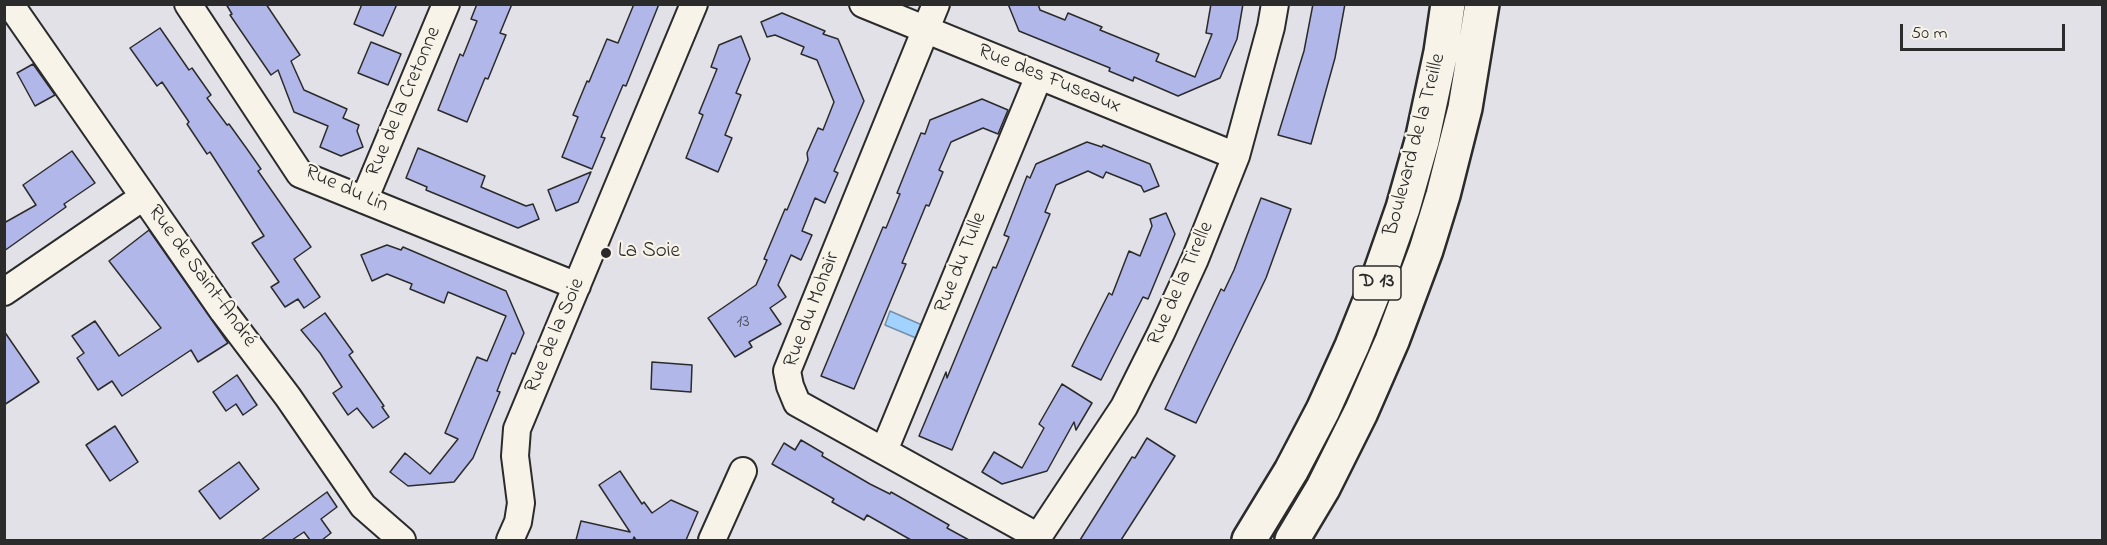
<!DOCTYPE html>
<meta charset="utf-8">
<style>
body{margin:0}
#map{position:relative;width:2107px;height:545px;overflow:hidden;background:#e2e1e8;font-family:"Indie Flower",sans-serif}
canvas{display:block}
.frame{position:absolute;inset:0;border:6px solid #2b2b2b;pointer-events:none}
.scale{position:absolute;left:1900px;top:24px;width:165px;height:27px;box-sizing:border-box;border:3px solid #2b2b2b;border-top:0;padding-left:8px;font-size:18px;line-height:21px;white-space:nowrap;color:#2b2b2b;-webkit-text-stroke:4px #f7f3e8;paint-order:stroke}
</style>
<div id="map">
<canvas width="2107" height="545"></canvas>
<div class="frame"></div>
<div class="scale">50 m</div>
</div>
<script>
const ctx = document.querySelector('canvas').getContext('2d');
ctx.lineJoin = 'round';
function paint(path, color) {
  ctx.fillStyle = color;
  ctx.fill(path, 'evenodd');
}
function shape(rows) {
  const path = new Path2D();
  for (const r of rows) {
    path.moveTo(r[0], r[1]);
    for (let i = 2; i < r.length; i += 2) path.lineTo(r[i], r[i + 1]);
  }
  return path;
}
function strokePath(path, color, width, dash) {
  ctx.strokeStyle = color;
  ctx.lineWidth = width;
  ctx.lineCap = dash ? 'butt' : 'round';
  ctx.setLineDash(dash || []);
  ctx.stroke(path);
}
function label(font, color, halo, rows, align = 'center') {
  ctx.font = font + ' "Indie Flower",sans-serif';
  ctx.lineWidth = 4.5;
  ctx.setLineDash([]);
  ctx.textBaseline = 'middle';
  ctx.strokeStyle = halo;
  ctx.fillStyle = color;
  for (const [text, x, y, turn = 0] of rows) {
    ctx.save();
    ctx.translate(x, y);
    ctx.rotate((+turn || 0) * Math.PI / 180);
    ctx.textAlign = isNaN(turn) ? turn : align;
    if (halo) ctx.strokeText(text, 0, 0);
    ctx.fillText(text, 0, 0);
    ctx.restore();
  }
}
const water = shape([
 [890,311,922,325,916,338,885,325,890,311]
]);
const building = shape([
 [226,4,266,4,300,55,291,61,304,90,347,109,343,118,359,125,357,131,363,147,341,156,320,147,328,126,294,112,278,70,271,75,230,15,232,14,226,4],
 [362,4,397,4,383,36,354,24,362,4],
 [477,4,512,4,500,33,506,35,488,79,485,78,467,122,438,110,460,54,463,56,477,21,471,19,477,4],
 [634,4,659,4,626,86,623,85,601,137,605,138,592,169,562,157,578,117,573,115,587,81,589,82,607,39,618,43,634,4],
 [1008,4,1038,4,1040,10,1065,20,1068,13,1102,27,1100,30,1159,54,1156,61,1195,77,1212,34,1206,33,1211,4,1243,4,1237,39,1220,78,1178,96,1134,77,1133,81,1109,71,1110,68,1019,31,1008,4],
 [1313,4,1345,4,1335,58,1311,144,1278,135,1304,51,1313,4],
 [782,13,825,31,823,34,838,39,864,101,834,171,838,173,825,203,815,198,802,231,812,235,801,260,791,255,778,285,786,297,770,308,781,324,749,342,752,347,735,357,708,318,756,285,767,260,764,259,785,209,787,210,808,160,807,153,818,128,823,130,834,102,817,60,801,54,804,47,775,35,767,37,761,22,782,13],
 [160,28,189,70,192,68,211,95,207,98,227,125,229,124,247,149,261,169,258,171,311,247,294,259,320,297,304,308,298,299,285,307,271,287,279,282,252,243,264,236,210,152,207,154,187,124,189,122,162,82,157,86,130,48,160,28],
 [741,36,750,59,736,93,741,95,725,135,732,138,718,172,686,158,703,115,699,113,717,69,711,67,719,45,741,36],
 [371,42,401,54,388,85,358,73,371,42],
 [33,64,55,95,35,106,17,73,33,64],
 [982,99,1008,110,998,134,983,128,951,142,939,170,943,172,929,206,926,205,902,263,906,264,854,389,821,376,883,227,886,228,900,194,897,193,921,133,925,134,930,120,982,99],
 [1087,142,1102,147,1103,145,1150,164,1159,186,1144,192,1141,186,1106,172,1103,178,1088,171,1056,185,1045,212,1050,214,952,450,919,436,946,372,947,378,993,267,996,268,1009,237,1004,235,1027,176,1030,178,1036,164,1087,142],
 [418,148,485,176,481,187,526,206,533,204,539,219,518,228,426,190,427,187,406,178,418,148],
 [72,151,95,183,64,204,66,207,4,251,4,223,36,205,23,185,72,151],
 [591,172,578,202,556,211,548,190,591,172],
 [1261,198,1291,209,1266,278,1196,423,1165,409,1221,289,1224,291,1234,270,1261,198],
 [1166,213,1175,234,1148,299,1143,297,1101,380,1072,366,1109,293,1112,295,1129,251,1140,256,1152,226,1150,219,1166,213],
 [149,230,228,343,198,362,191,350,122,396,112,381,98,390,77,358,84,353,72,336,95,321,119,356,161,328,109,261,149,230],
 [387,245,401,250,403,247,506,291,524,333,515,354,512,353,497,391,500,392,473,458,454,482,408,486,390,472,405,453,430,474,458,439,445,433,477,357,487,361,506,316,448,292,444,303,410,289,412,284,387,274,372,281,361,255,387,245],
 [325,313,353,352,349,355,384,406,382,407,389,417,373,428,357,408,348,415,333,393,342,387,320,353,301,330,325,313],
 [4,331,39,382,4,405,4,331],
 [652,362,692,365,691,392,651,389,652,362],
 [237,375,257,405,243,415,236,404,226,411,213,392,237,375],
 [1062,384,1092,403,1076,430,1074,422,1047,471,1002,484,982,472,994,452,1022,468,1044,428,1039,424,1062,384],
 [115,426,138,462,110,481,86,445,115,426],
 [1147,438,1175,456,1121,540,1080,540,1132,457,1135,458,1147,438],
 [801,440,823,453,822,456,870,484,890,494,891,492,949,525,947,528,969,540,911,540,867,515,864,520,832,502,834,499,772,464,784,443,795,450,801,440],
 [239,462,259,489,220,519,199,491,239,462],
 [620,471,642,504,644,502,652,513,671,500,698,512,686,540,636,540,634,537,633,540,576,540,581,521,630,532,599,485,620,471],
 [327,492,337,507,321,519,331,533,322,540,310,540,304,532,292,540,261,540,327,492]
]);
const minor = shape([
 [10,4,223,311,288,397,363,506,402,540],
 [188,4,300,174,577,286],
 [863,4,1236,156],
 [936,4,787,371,790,386,797,403,1037,536],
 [364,200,446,4],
 [4,292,143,197],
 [883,449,888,441,1039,76],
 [510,540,518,522,521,503,515,456,517,429,694,4],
 [712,540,743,471],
 [1036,540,1124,407,1161,333,1195,259,1236,156,1271,27,1275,4]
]);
const major = shape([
 [1249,540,1291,471,1323,410,1352,346,1374,291,1403,208,1422,141,1441,52,1448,4],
 [1292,540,1323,488,1361,412,1392,341,1426,250,1443,195,1465,108,1482,4]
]);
const markers = [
 [606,253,6,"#2b2b2b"]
];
const numberNames = [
 ["13",743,323]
];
const shields = [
 [1377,283,48]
];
const shieldNames = [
 ["D 13",1377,283]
];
const streetNames = [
 ["Rue des Fuseaux",1049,80,22],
 ["Rue de la Cretonne",405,102,-67],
 ["Boulevard de la Treille",1416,145,-75],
 ["Rue du Lin",346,190,24],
 ["Rue du Tulle",962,263,-68],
 ["Rue de Saint-André",201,277,54],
 ["Rue de la Tirelle",1182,284,-66],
 ["Rue du Mohair",813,310,-69],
 ["Rue de la Soie",556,336,-67]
];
const poiNames = [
 ["La Soie",618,253]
];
paint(water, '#a2d3ff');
strokePath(water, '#7290aa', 1.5);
paint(building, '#b1b8e9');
strokePath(building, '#2b2b2b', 1.5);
strokePath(minor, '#2b2b2b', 30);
strokePath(major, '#2b2b2b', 38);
strokePath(minor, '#f7f3e8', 26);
strokePath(major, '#f7f3e8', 33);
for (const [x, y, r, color] of markers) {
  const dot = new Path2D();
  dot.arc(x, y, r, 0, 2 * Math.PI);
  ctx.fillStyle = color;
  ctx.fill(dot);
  strokePath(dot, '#f7f3e8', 2);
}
label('18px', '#4c4e5a', null, numberNames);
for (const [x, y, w] of shields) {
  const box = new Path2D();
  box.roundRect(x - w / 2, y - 17, w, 34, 4.5);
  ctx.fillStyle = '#f7f3e8';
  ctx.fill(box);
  strokePath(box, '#2b2b2b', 1.5);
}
label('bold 20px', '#2b2b2b', null, shieldNames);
label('21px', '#2b2b2b', '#f7f3e8', streetNames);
label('21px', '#2b2b2b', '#f7f3e8', poiNames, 'left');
</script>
